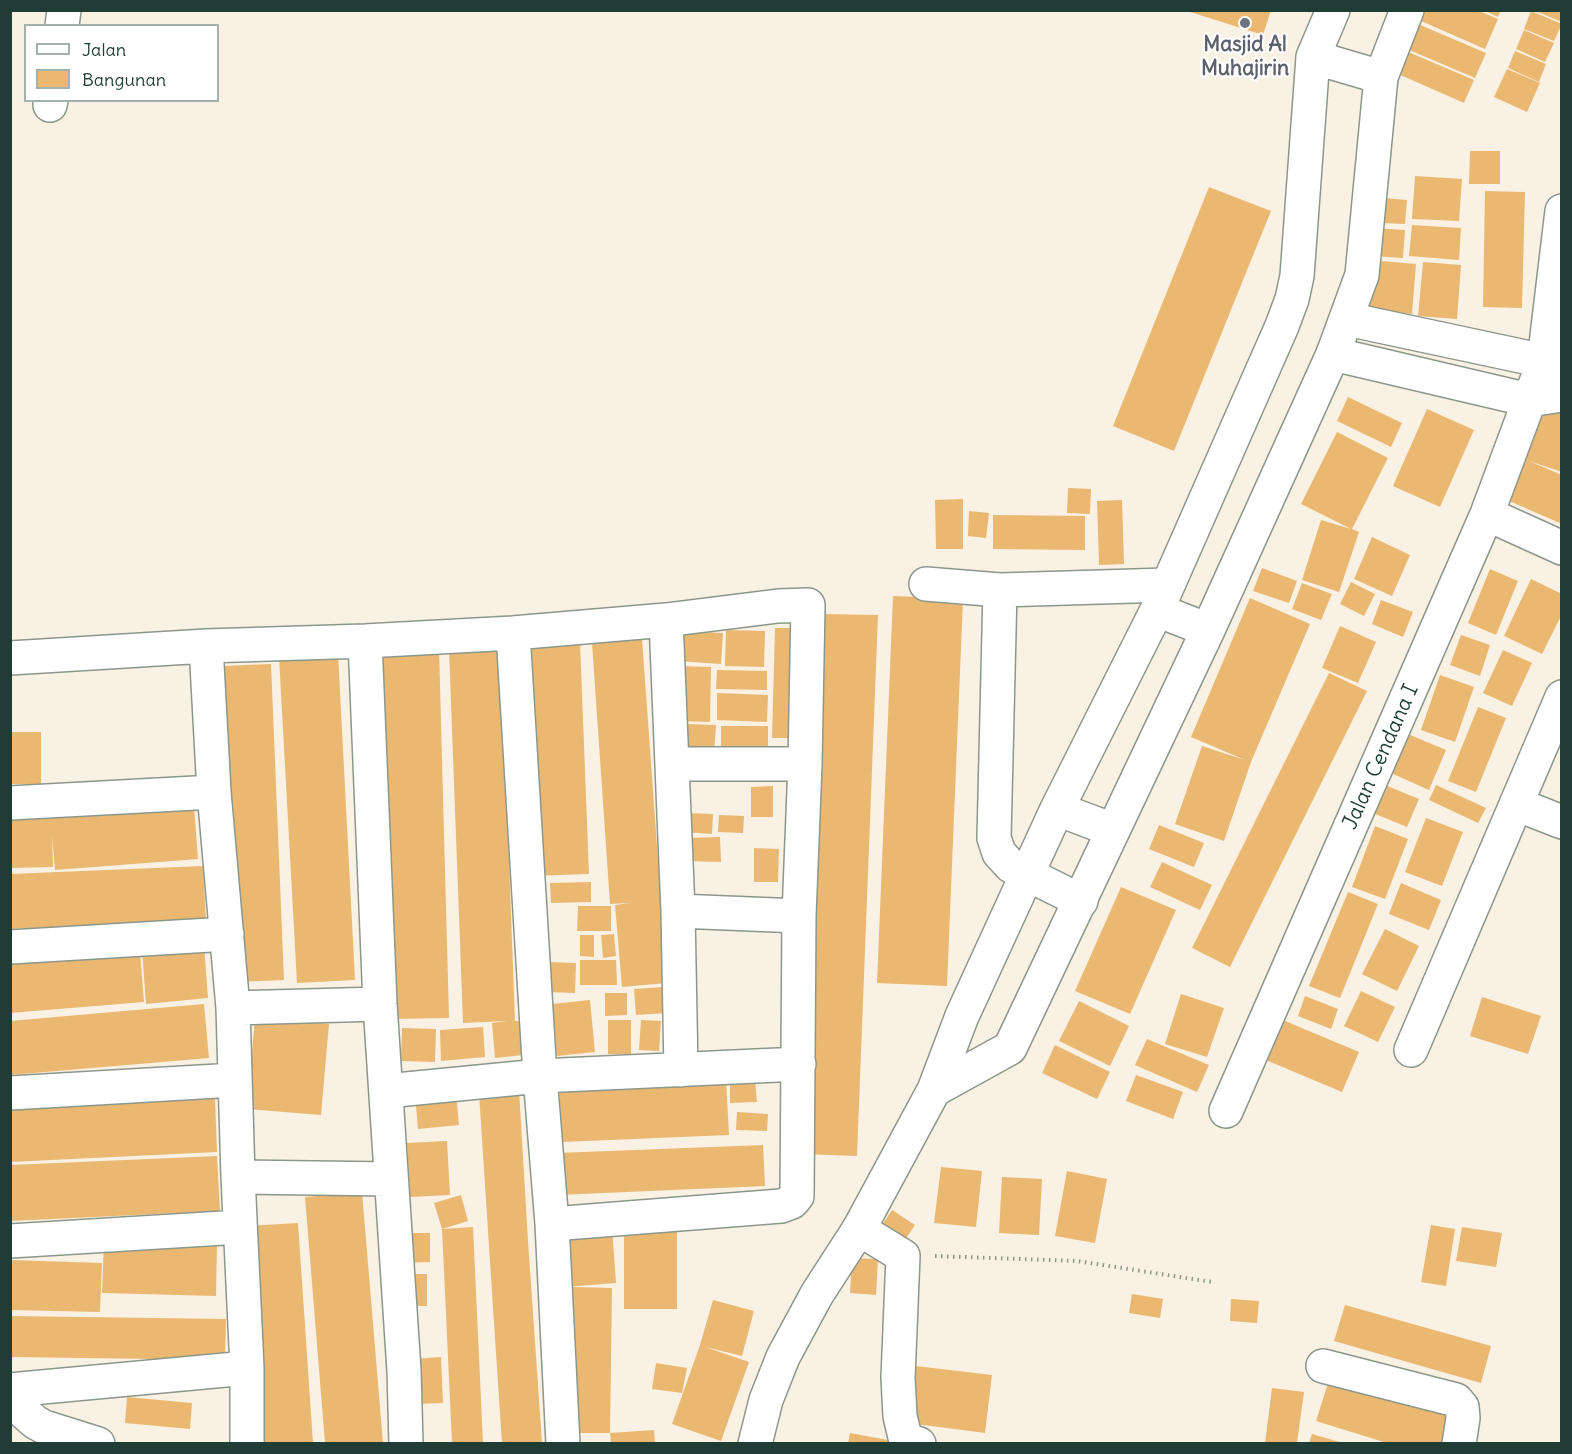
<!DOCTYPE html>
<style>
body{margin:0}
#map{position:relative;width:1572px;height:1454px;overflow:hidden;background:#f9f1e3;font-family:Delius,sans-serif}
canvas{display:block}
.frame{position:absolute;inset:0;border:12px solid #1f3d34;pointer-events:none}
.legend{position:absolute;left:24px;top:24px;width:195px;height:78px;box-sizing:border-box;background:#fff;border:2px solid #a5b1ae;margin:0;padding:8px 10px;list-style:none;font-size:18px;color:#1f3d34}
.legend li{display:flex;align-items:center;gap:12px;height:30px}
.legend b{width:30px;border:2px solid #a5b1ae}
</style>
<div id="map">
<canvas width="1572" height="1454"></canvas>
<div class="frame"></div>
<ul class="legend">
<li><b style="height:8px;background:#fff"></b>Jalan</li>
<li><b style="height:16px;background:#ebb871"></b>Bangunan</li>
</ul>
</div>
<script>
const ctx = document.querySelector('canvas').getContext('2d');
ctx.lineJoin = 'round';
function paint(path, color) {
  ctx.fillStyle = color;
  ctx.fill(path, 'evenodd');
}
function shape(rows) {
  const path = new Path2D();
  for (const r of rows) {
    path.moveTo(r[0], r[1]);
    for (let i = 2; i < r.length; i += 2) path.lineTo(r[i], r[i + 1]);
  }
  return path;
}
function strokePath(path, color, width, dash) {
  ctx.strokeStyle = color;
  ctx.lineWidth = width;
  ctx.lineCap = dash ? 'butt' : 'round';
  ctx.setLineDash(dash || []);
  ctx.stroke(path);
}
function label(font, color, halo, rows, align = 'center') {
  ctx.font = font + ' Delius,sans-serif';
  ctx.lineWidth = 4.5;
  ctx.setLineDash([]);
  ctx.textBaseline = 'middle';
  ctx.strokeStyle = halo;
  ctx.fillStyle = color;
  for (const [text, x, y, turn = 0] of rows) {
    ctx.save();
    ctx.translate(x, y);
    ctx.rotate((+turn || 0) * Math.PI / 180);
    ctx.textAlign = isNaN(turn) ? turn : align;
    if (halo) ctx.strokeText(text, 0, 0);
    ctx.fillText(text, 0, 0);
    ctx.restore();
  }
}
const building = shape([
 [1184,10,1271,10,1263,35],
 [1425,10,1477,10,1498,19,1485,49,1421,21],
 [1483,10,1501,10,1498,17],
 [1535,10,1562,10,1562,22,1535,11],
 [1531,11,1562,24,1554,41,1524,29],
 [1418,24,1486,53,1475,78,1407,49],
 [1524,30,1554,43,1545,62,1516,49],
 [1406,51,1474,80,1464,103,1396,73],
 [1515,51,1546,64,1539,82,1508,68],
 [1507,69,1540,83,1527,112,1494,97],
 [1470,151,1500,151,1500,184,1469,184],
 [1415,176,1462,179,1459,221,1412,219],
 [1209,187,1271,211,1174,451,1113,426],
 [1485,191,1525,192,1522,308,1483,307],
 [1383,198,1407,200,1405,224,1381,223],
 [1412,225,1461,228,1459,260,1409,256],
 [1373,228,1405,230,1403,258,1371,256],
 [1370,260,1416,264,1412,314,1365,309],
 [1423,262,1461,265,1457,319,1418,316],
 [1348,397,1402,423,1391,447,1337,421],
 [1544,405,1562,411,1562,472,1529,461,1562,475,1562,524,1507,500,1525,459],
 [1427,409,1474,430,1440,507,1393,486],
 [1337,432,1388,458,1352,529,1359,532,1339,592,1302,580,1321,520,1351,529,1301,504],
 [1068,488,1091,489,1090,514,1067,513],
 [963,499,963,549,936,549,935,500],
 [1122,500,1124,564,1099,565,1097,501],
 [969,511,989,513,986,538,968,536],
 [993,515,1085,516,1085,550,993,549],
 [1372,537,1410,555,1392,596,1354,579],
 [1262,568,1297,581,1289,603,1253,591],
 [1490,569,1518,581,1496,635,1468,623],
 [1531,579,1562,594,1562,614,1542,654,1504,636],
 [1351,582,1375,594,1364,616,1340,604],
 [1302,583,1332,594,1321,620,1292,609],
 [893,596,963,599,947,986,877,983],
 [1250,598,1310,624,1251,762,1224,841,1175,824,1202,746,1245,760,1191,737],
 [1381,600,1413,612,1403,637,1372,624],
 [822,614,878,615,857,1156,801,1154],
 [1340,626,1376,642,1358,683,1322,668],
 [775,628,796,628,793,738,772,738],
 [726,630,765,631,764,667,725,666],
 [679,631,723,633,721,664,677,661],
 [1461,635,1490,645,1480,676,1450,665],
 [642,639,667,983,622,987,615,905,630,903,610,904,592,643],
 [580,642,589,874,530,876,521,644],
 [501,647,515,1021,520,1021,523,1055,495,1058,492,1023,507,1021,463,1023,449,649],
 [439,648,449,1018,390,1019,380,650],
 [1503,650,1532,663,1512,706,1483,693],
 [338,653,355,980,297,983,279,657],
 [271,664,284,980,236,982,223,666],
 [677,666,711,667,710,722,675,721],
 [717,670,767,671,767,690,716,689],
 [1329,673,1367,691,1230,967,1192,948],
 [1440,675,1474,687,1455,742,1421,730],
 [717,693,768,695,767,722,717,720],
 [1478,707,1506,718,1476,792,1448,781],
 [688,724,716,725,714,752,687,751],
 [721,726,768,726,768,751,721,751],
 [10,732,41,732,41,784,10,784],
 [1408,734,1446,750,1429,790,1391,773],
 [1380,783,1419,799,1407,827,1368,811],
 [1436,785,1486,808,1478,823,1429,800],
 [773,786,773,817,751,817,751,787],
 [194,807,198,859,55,870,52,836,53,867,10,868,10,820],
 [686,813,713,814,712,834,685,832],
 [719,815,744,816,743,833,718,832],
 [1426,818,1463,832,1442,886,1405,872],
 [1159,825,1204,843,1194,867,1149,849],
 [1375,826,1408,839,1385,899,1352,887],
 [720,837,721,862,684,861,684,838],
 [754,848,779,849,778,882,754,882],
 [1162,862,1212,885,1200,910,1150,887],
 [203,866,206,921,10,929,10,874],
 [591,882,591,902,551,903,550,883],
 [1401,883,1441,900,1429,930,1389,914],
 [1121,887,1176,910,1130,1014,1075,991],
 [1348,892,1378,904,1340,998,1309,986],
 [578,906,611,906,611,931,577,931],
 [1385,929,1419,946,1397,991,1362,974],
 [614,934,616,956,603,958,601,935],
 [580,935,594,935,594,957,580,956],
 [204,945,208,998,146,1004,142,950],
 [140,951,144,1002,10,1013,10,961],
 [580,960,616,960,617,985,580,985],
 [546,962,576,963,575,993,546,992],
 [664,987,666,1013,636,1015,634,989],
 [1361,991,1395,1007,1378,1042,1344,1026],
 [605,993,627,993,627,1015,605,1016],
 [1181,994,1224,1008,1207,1057,1165,1044],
 [1305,996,1338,1009,1331,1029,1298,1016],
 [1482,997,1541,1016,1528,1054,1470,1036],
 [590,1000,595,1052,557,1056,552,1004],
 [1079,1001,1129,1026,1110,1066,1059,1041],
 [204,1004,209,1058,10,1075,10,1021],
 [255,1018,329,1024,321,1115,247,1109],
 [1278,1018,1359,1052,1342,1092,1261,1058],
 [608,1020,631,1020,631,1054,608,1054],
 [641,1020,661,1021,659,1051,639,1050],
 [483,1027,485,1057,441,1061,440,1030],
 [402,1028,436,1029,435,1062,401,1061],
 [1147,1039,1209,1065,1197,1092,1135,1065],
 [1055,1045,1110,1072,1097,1099,1042,1073],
 [1136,1075,1183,1092,1173,1119,1126,1101],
 [726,1079,729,1135,562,1142,559,1086],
 [755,1079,757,1102,730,1103,730,1080],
 [519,1090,528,1241,542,1443,502,1443,494,1323,479,1093],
 [456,1092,459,1125,418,1129,415,1095],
 [215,1098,217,1152,10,1162,10,1108],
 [737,1112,768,1114,767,1131,736,1130],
 [447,1141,450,1195,410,1197,407,1143],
 [763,1145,765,1186,558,1195,557,1153],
 [217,1156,220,1211,10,1221,10,1165],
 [941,1167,982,1171,976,1227,934,1223],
 [1067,1171,1107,1179,1095,1243,1055,1236],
 [1002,1177,1042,1179,1039,1235,999,1233],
 [362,1192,383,1443,325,1443,305,1197],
 [461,1195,468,1221,442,1229,434,1203],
 [892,1210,915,1225,903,1243,880,1228],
 [298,1223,313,1443,262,1443,247,1226],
 [624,1225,677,1225,677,1309,624,1309],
 [1431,1225,1455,1229,1446,1286,1421,1282],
 [473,1227,483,1443,452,1443,442,1229],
 [612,1227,616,1283,565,1287,562,1230],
 [1462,1227,1502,1233,1496,1267,1456,1261],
 [403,1233,430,1233,430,1262,403,1263],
 [104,1240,217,1243,216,1296,102,1293],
 [852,1258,878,1259,876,1295,850,1293],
 [10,1260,102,1263,100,1312,10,1310],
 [408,1274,427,1274,427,1306,408,1306],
 [572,1287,612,1288,610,1433,570,1433],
 [1132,1294,1163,1299,1160,1318,1129,1313],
 [1231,1299,1259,1301,1257,1323,1230,1321],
 [713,1300,754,1311,742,1356,705,1347,749,1362,721,1441,672,1424,700,1345],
 [1345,1305,1491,1346,1481,1383,1334,1341],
 [10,1316,226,1319,225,1360,10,1357],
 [441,1357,443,1403,416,1404,413,1359],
 [656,1363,687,1368,682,1393,652,1389],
 [916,1366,992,1375,985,1433,908,1423],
 [1330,1377,1455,1417,1447,1443,1387,1443,1316,1421],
 [1272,1388,1304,1392,1297,1443,1265,1443],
 [127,1397,192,1403,190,1429,125,1423],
 [654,1430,655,1443,611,1443,610,1433],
 [850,1433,893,1441,893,1443,848,1443],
 [1312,1434,1343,1443,1309,1443]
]);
const path = shape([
 [935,1256,1077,1261,1212,1282]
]);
const street = shape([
 [62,26,64,10],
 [50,105,51,100],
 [1347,319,1544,361,1562,373],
 [1333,354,1529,400,1562,395],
 [1487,514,1562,548],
 [926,584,1000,590,1167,585],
 [1000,590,994,838,999,853,1011,866,1081,901],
 [666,620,678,911,681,1070],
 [513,633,540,1076,552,1224,563,1444],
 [365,641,380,1004,404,1371,406,1444],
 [206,646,214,792,233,1008,238,1177,247,1368,247,1444],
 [10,658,206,646,365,641,513,633,666,620,778,606,808,605,805,764,799,916,797,1196,792,1202,781,1206,552,1224],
 [672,764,805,764],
 [10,803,214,792],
 [1516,804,1562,822],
 [678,911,799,916],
 [10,947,227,934],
 [233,1008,380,1004],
 [1411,1050,1562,697],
 [386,1091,540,1076,799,1064],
 [10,1093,235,1080],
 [1226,1111,1487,514,1544,361,1562,211],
 [238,1177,391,1179],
 [859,1229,903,1256,898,1378,900,1416,905,1437,908,1440,919,1444],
 [10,1241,240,1227],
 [1323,1366,1456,1400,1462,1407,1463,1418,1459,1444],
 [10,1390,247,1368],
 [10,1400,35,1422,44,1427,98,1444]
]);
const secondary = shape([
 [1313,57,1381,77],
 [1157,610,1208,630],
 [1057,809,1113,830],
 [934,1090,1010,1048,1208,630,1333,354,1362,275,1381,77,1407,10],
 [755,1444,766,1400,783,1357,817,1294,859,1229,934,1090,962,1016,1057,809,1157,610,1282,326,1292,299,1297,276,1313,57,1333,10]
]);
const markers = [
 [1245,23,6,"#6b7280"]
];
const worshipNames = [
 ["Masjid Al",1245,45],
 ["Muhajirin",1245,69]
];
const streetNames = [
 ["Jalan Cendana I",1381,757,-66]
];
paint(building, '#ebb871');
strokePath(street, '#8c978c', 36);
strokePath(secondary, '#8c978c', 36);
strokePath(path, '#8c978c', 4, [1.5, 4.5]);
strokePath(street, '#fff', 33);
strokePath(secondary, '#fff', 33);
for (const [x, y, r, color] of markers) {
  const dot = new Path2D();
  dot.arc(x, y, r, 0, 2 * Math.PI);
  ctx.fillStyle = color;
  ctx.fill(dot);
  strokePath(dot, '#fff', 2);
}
label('bold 21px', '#5b616d', '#fff', worshipNames);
label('21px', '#1f3d34', '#fff', streetNames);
</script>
